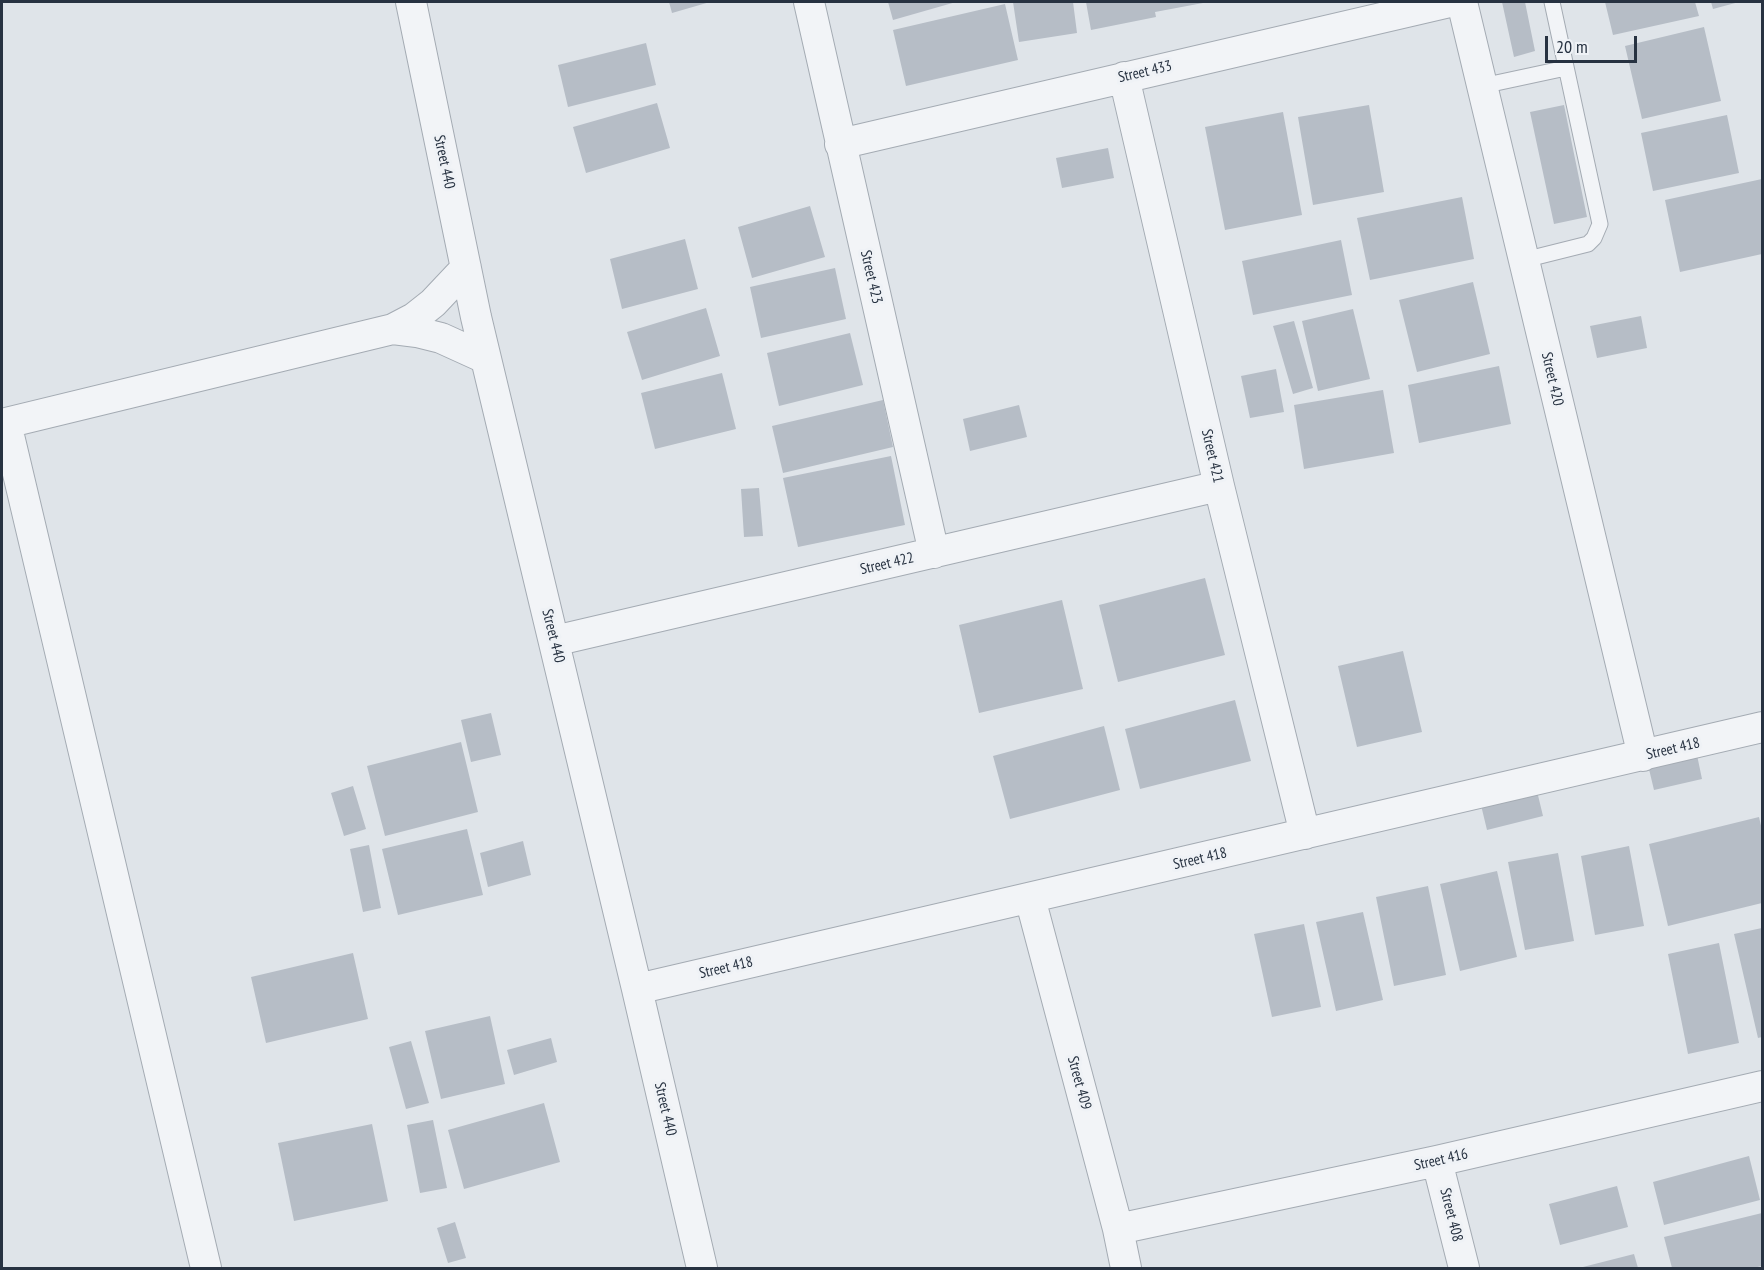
<!DOCTYPE html>
<style>
body{margin:0}
#map{position:relative;width:1764px;height:1270px;overflow:hidden;background:#dfe4e9;font-family:"PT Sans Narrow",sans-serif}
canvas{display:block}
.frame{position:absolute;inset:0;border:3px solid #273241;pointer-events:none}
.scale{position:absolute;left:1545px;top:36px;width:92px;height:27px;box-sizing:border-box;border:3px solid #273241;border-top:0;padding-left:8px;font-size:18px;line-height:21px;white-space:nowrap;color:#273241;-webkit-text-stroke:4px #eff2f6;paint-order:stroke}
</style>
<div id="map">
<canvas width="1764" height="1270"></canvas>
<div class="frame"></div>
<div class="scale">20 m</div>
</div>
<script>
const ctx = document.querySelector('canvas').getContext('2d');
ctx.lineJoin = 'round';
function paint(path, color) {
  ctx.fillStyle = color;
  ctx.fill(path, 'evenodd');
}
function shape(rows) {
  const path = new Path2D();
  for (const r of rows) {
    path.moveTo(r[0], r[1]);
    for (let i = 2; i < r.length; i += 2) path.lineTo(r[i], r[i + 1]);
  }
  return path;
}
function strokePath(path, color, width, dash) {
  ctx.strokeStyle = color;
  ctx.lineWidth = width;
  ctx.lineCap = dash ? 'butt' : 'round';
  ctx.setLineDash(dash || []);
  ctx.stroke(path);
}
function label(font, color, halo, rows, align = 'center') {
  ctx.font = font + ' "PT Sans Narrow",sans-serif';
  ctx.lineWidth = 6;
  ctx.setLineDash([]);
  ctx.textBaseline = 'middle';
  ctx.strokeStyle = halo;
  ctx.fillStyle = color;
  for (const [text, x, y, turn = 0] of rows) {
    ctx.save();
    ctx.translate(x, y);
    ctx.rotate((+turn || 0) * Math.PI / 180);
    ctx.textAlign = isNaN(turn) ? turn : align;
    if (halo) ctx.strokeText(text, 0, 0);
    ctx.fillText(text, 0, 0);
    ctx.restore();
  }
}
const building = shape([
 [669,2,710,2,672,13],
 [888,2,956,2,893,20],
 [1013,2,1073,2,1077,33,1019,42],
 [1086,2,1203,2,1203,3,1155,12,1156,17,1091,30],
 [1502,2,1525,2,1535,51,1514,57],
 [1605,2,1695,2,1699,16,1613,35],
 [1711,2,1739,2,1713,9],
 [1005,4,1018,60,906,86,893,30],
 [1704,27,1721,101,1642,119,1625,46],
 [646,43,656,85,568,107,558,65],
 [657,103,670,148,586,173,573,127],
 [1369,105,1384,192,1313,205,1298,117],
 [1564,105,1587,217,1554,224,1530,112],
 [1283,112,1302,215,1225,230,1205,127],
 [1727,115,1739,173,1653,191,1641,133],
 [1108,148,1114,178,1062,188,1056,158],
 [1762,179,1762,254,1680,272,1665,200],
 [1462,197,1474,259,1370,280,1357,218],
 [810,206,825,257,752,278,738,227],
 [685,239,698,289,622,309,610,259],
 [1341,240,1352,295,1253,315,1242,261],
 [835,268,846,319,761,338,750,287],
 [1473,282,1490,354,1417,372,1399,300],
 [706,308,720,356,642,380,627,332],
 [1353,309,1370,379,1318,391,1302,321],
 [1641,316,1647,348,1597,358,1590,326],
 [1294,321,1313,388,1293,394,1273,326],
 [850,333,863,385,779,406,767,353],
 [1499,366,1511,424,1419,443,1408,385],
 [1276,369,1284,412,1250,418,1241,376],
 [722,373,736,429,655,449,641,393],
 [1383,390,1394,453,1304,469,1294,405],
 [883,400,893,447,783,473,772,426],
 [1019,405,1027,437,970,451,963,419],
 [891,456,905,525,798,547,783,478],
 [759,488,763,536,744,537,741,489],
 [1205,578,1225,655,1118,682,1099,605],
 [1062,600,1083,689,979,713,959,625],
 [1403,651,1422,732,1357,747,1338,666],
 [1235,700,1251,761,1140,789,1125,729],
 [491,713,501,755,471,762,461,720],
 [1104,726,1120,790,1010,819,993,756],
 [461,742,478,812,385,836,367,766],
 [1697,755,1702,779,1654,790,1648,765],
 [353,786,366,829,344,836,331,793],
 [1536,787,1543,816,1487,830,1480,801],
 [1759,817,1762,830,1762,903,1668,926,1649,844],
 [467,829,483,895,398,915,382,849],
 [523,841,531,875,488,887,480,853],
 [369,845,381,908,363,912,350,849],
 [1629,846,1644,926,1595,935,1581,856],
 [1558,853,1574,941,1525,950,1508,862],
 [1497,871,1517,957,1460,971,1440,884],
 [1428,886,1446,975,1394,986,1376,897],
 [1363,912,1383,1000,1336,1011,1316,922],
 [1304,924,1321,1007,1272,1017,1254,934],
 [1762,928,1762,1037,1758,1038,1734,934],
 [1719,943,1739,1043,1688,1054,1668,954],
 [353,953,368,1019,266,1043,251,977],
 [490,1016,505,1084,441,1099,425,1031],
 [551,1038,557,1062,514,1075,507,1050],
 [411,1041,429,1103,406,1109,389,1047],
 [544,1103,560,1162,464,1189,448,1130],
 [433,1120,447,1188,420,1193,407,1125],
 [372,1124,388,1201,294,1221,278,1143],
 [1749,1156,1760,1200,1664,1225,1653,1182],
 [1617,1186,1628,1227,1560,1245,1549,1204],
 [1762,1213,1762,1266,1753,1268,1672,1268,1664,1237],
 [455,1222,466,1258,448,1263,437,1228],
 [1634,1254,1638,1268,1579,1268]
]);
const service = shape([
 [1482,86,1566,68],
 [1524,260,1588,244,1594,238,1600,224,1552,2]
]);
const minor = shape([
 [411,2,476,317,637,989,702,1268],
 [809,2,934,553],
 [1462,2,1643,756],
 [1124,77,1219,486,1305,834],
 [840,144,1450,2],
 [393,329,417,332,441,338,485,358],
 [6,423,206,1268],
 [2,424,393,329,414,318,433,303,466,268],
 [554,641,1219,486],
 [1030,898,1118,1229,1126,1268],
 [637,989,1762,727],
 [1437,1161,1464,1268],
 [1118,1229,1437,1161,1762,1086]
]);
const streetNames = [
 ["Street 433",1145,72,-13],
 ["Street 440",444,162,78],
 ["Street 423",871,277,77],
 ["Street 420",1552,379,77],
 ["Street 421",1212,456,77],
 ["Street 422",887,564,-13],
 ["Street 440",553,636,76],
 ["Street 418",1673,749,-13],
 ["Street 418",1200,859,-13],
 ["Street 418",726,968,-13],
 ["Street 409",1079,1083,75],
 ["Street 440",665,1109,77],
 ["Street 416",1441,1160,-13],
 ["Street 408",1451,1215,76]
];
paint(building, '#b6bdc6');
strokePath(service, '#a4abb3', 17);
strokePath(minor, '#a4abb3', 32);
strokePath(service, '#f2f4f7', 15);
strokePath(minor, '#f2f4f7', 30);
label('15px', '#273241', '#eff2f6', streetNames);
</script>
